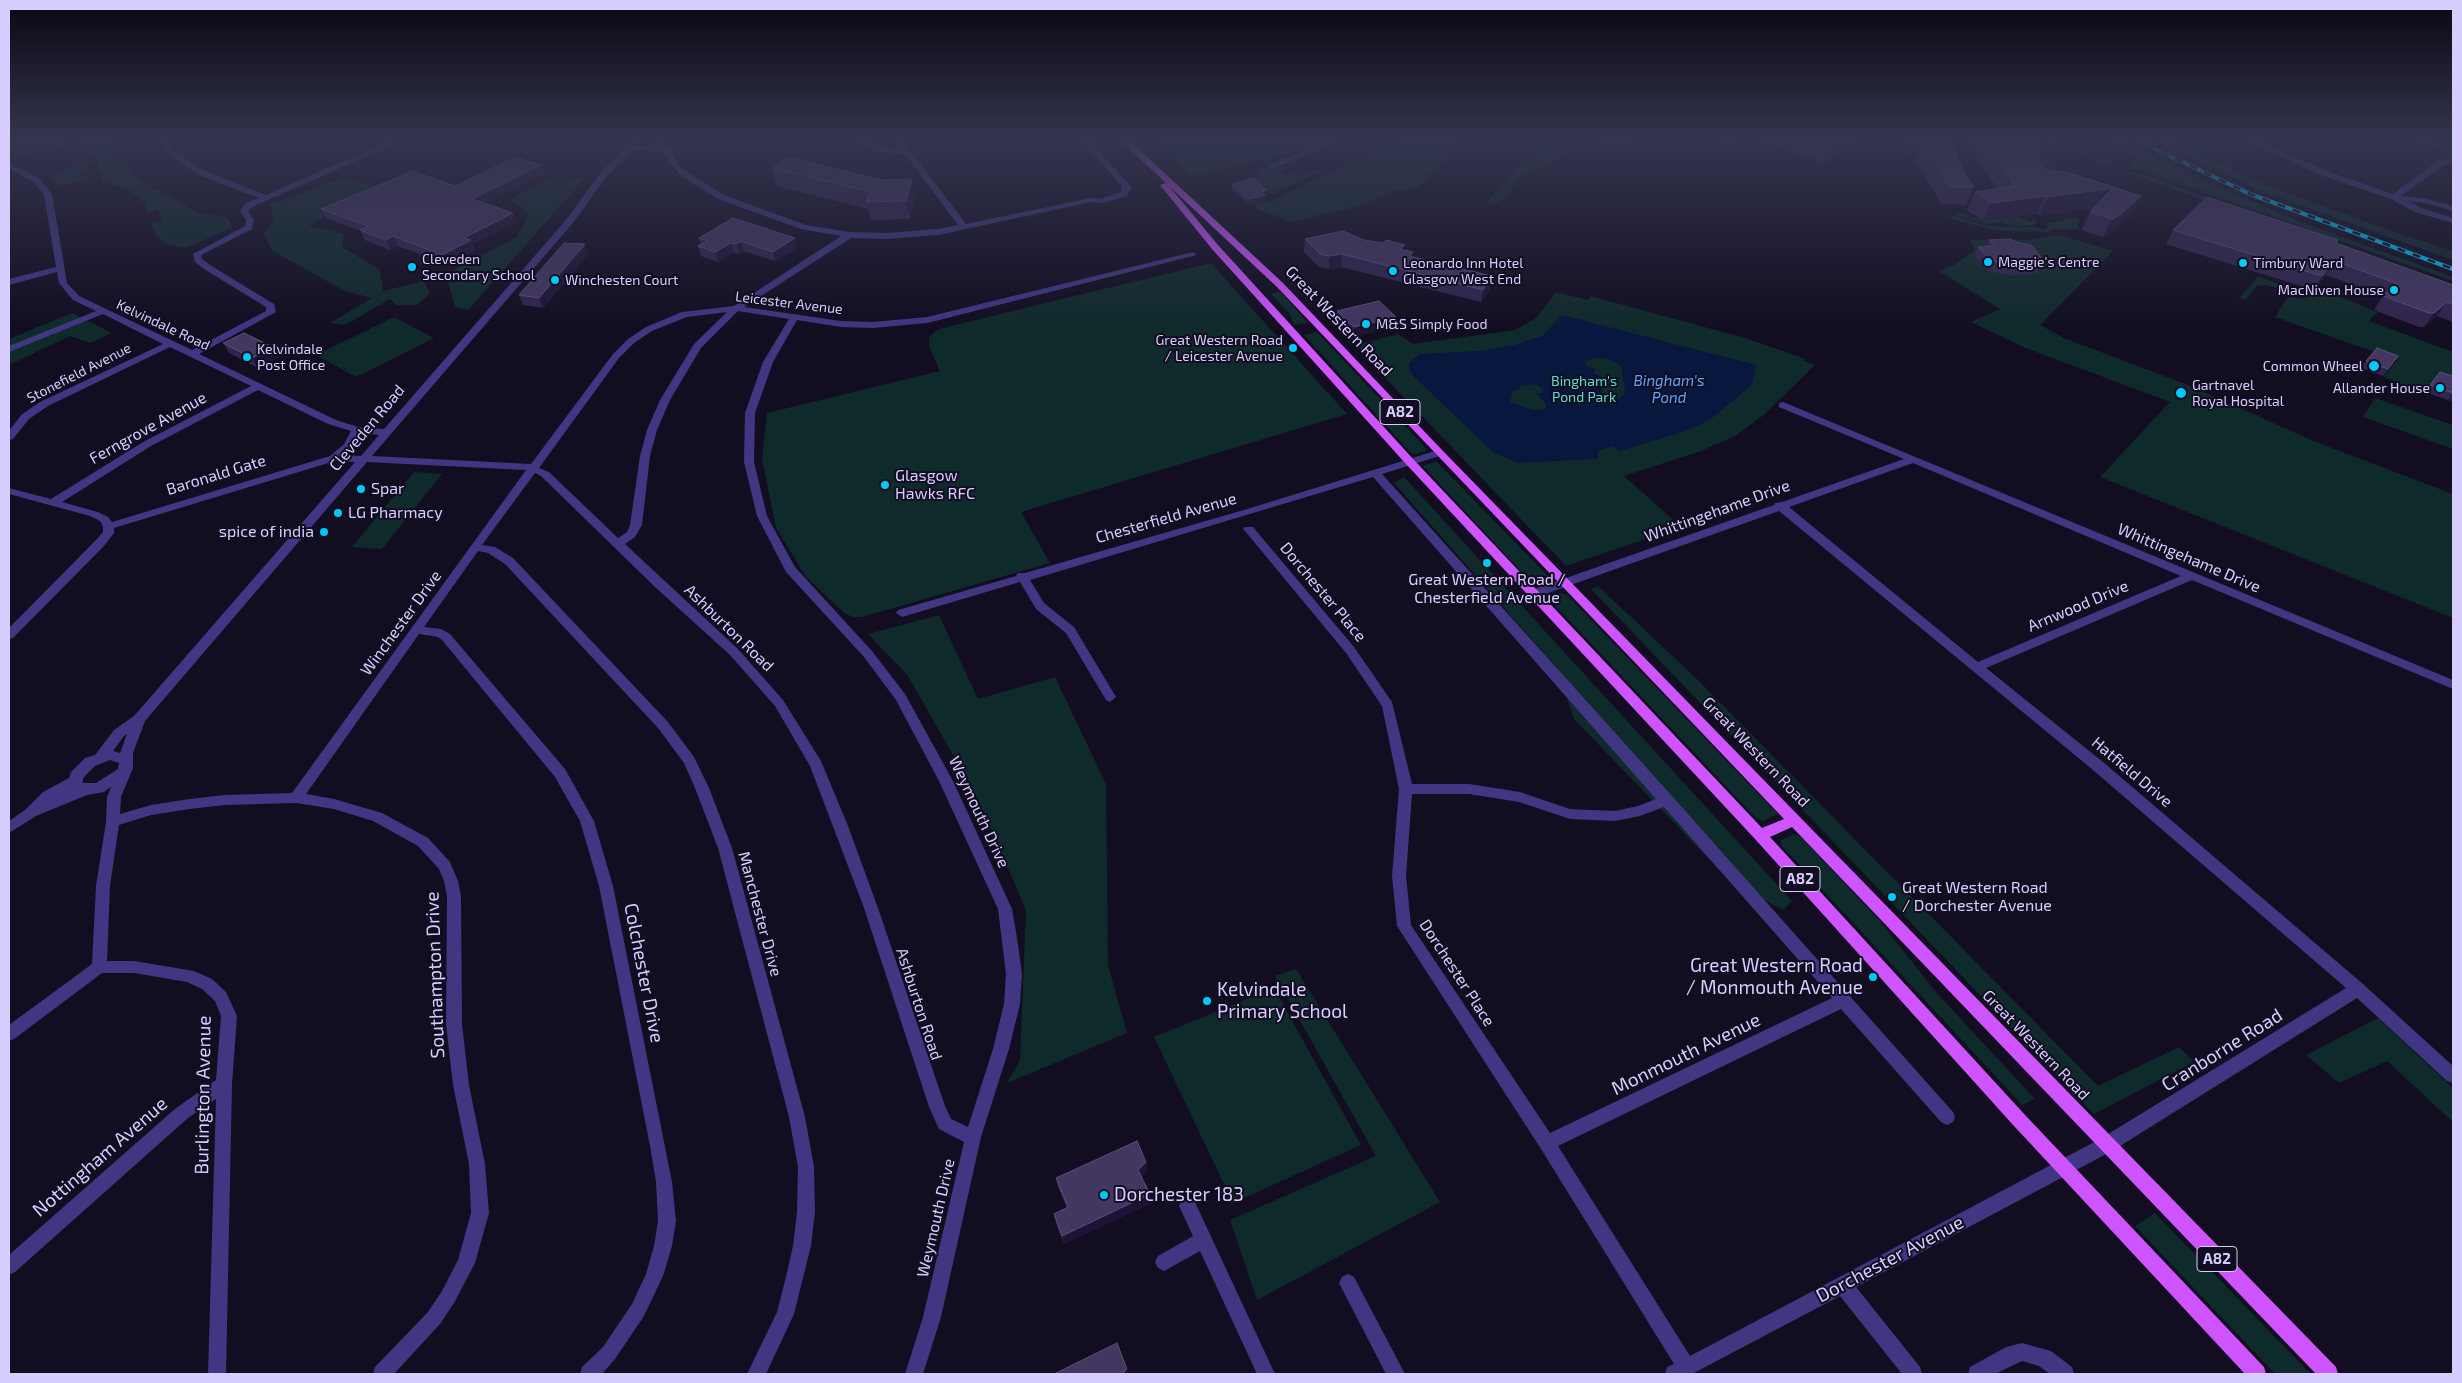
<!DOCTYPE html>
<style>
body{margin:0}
#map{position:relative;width:2462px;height:1383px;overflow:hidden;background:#120d21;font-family:"Exo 2",sans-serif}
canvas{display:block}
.frame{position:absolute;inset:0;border:10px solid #d7cdff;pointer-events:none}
</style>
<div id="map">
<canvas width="2462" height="1383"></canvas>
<div class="frame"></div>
</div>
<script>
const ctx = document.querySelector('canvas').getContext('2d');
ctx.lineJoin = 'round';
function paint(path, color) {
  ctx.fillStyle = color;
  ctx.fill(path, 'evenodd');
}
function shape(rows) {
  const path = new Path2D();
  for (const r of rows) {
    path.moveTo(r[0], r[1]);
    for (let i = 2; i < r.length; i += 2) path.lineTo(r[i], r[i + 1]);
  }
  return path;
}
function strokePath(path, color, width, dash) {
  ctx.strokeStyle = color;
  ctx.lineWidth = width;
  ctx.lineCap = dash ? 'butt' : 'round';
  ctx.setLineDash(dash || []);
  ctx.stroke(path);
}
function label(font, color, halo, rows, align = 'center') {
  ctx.font = font + ' "Exo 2",sans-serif';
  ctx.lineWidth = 4;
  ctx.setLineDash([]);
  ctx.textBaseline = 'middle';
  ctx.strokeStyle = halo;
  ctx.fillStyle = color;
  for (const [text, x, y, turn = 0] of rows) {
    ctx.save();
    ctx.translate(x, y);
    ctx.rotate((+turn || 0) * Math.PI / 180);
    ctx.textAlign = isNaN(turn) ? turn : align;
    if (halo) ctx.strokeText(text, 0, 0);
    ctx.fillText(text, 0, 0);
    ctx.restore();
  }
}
const green = shape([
 [12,138,56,138,55,141,64,140,63,143,69,146,60,149,49,146,49,140,28,154,11,159,9,159,9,140],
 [82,138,108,138,117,162,148,186,168,195,196,212,228,218,232,228,185,248,168,245,155,234,151,223,162,220,158,210,146,213,145,204,132,192,103,181,97,160,86,149,74,141],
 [1152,138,1335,138,1292,153,1190,176],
 [1406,138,1463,138,1418,188,1393,191,1358,206,1291,222,1257,209,1256,204,1274,200],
 [1598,138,1640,138,1616,153,1592,140],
 [1905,138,1992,138,2053,160,2057,168,2053,172,2046,173,2044,166,2037,161,1974,144,1933,141,1917,143,1916,146,1918,148,1915,152,1904,157,1902,146],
 [2033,138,2042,138,2088,154,2112,163,2115,167],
 [2106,138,2118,138,2142,152,2210,184,2309,225,2453,277,2453,281,2129,165,2135,161,2134,156,2115,148],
 [2153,138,2167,138,2266,185,2400,234,2453,251,2453,260,2258,190],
 [1573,142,1574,151,1519,177,1509,195,1496,203,1486,203,1526,157],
 [88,159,91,162,86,170,80,171,81,177,87,176,89,179,85,181,61,185,49,177,79,166,76,164],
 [1284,166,1288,168,1280,172,1286,175,1294,172,1302,175,1314,170,1319,172,1266,196,1252,183,1259,177,1259,172,1256,169],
 [2122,171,2136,172,2358,251,2351,253],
 [344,177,371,186,309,226,344,234,342,247,380,270,383,291,424,281,430,293,417,305,397,305,390,299,345,325,330,323,372,298,345,291,273,251,264,234,273,221,271,204],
 [554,177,585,178,468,310,455,307,446,274,517,237,529,214,510,199],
 [1962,212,1970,218,2017,216,2031,222,2035,218,2037,222,2034,225,2011,226,2001,222,1987,224,1954,215],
 [1949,214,1987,226,2035,227,2042,229,2047,229,2047,224,2074,217,2078,218,2078,229,2054,229,2048,232,1999,231,1966,223,1952,219],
 [2059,235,2113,251,2040,325,2064,338,2188,385,2316,442,2453,494,2453,618,2100,477,2170,402,2023,347,1971,322,2000,309,1939,271,1956,264,1975,250,1970,240,2027,240],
 [1211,263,1347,414,1021,512,1050,563,862,617,853,617,844,613,806,577,776,528,762,459,767,413,940,371,929,346,929,338,934,332,943,328],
 [2258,277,2317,295,2328,295,2324,289,2328,285,2344,294,2340,297,2377,312,2369,321,2453,352,2453,402,2383,377,2397,360,2275,317,2288,297,2309,299,2279,288,2264,285,2257,286,2245,300,2239,298],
 [1278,292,1281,293,1308,323,1294,325,1289,313,1271,294],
 [1556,292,1588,300,1590,296,1745,338,1806,359,1804,361,1815,365,1765,414,1735,436,1701,451,1624,476,1681,527,1566,566,1371,363,1373,362,1356,345,1398,334,1413,344,1515,330,1536,318],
 [72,313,112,333,90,343,70,336,9,365,9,339],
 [394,317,434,338,356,377,316,355],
 [1315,332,1318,333,1426,448,1426,451,1414,454,1411,453,1304,335],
 [2375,398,2453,425,2453,449,2363,417],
 [1436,461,1548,576,1548,579,1538,583,1531,582,1423,466],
 [414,472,442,474,382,549,352,547],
 [1404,477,1792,901,1783,910,1728,879,1574,719,1557,668,1394,483],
 [1598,586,1698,680,2098,1086,2179,1047,2194,1062,2094,1114,1591,589],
 [1561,593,1567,595,1778,814,1763,821,1755,817,1549,599],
 [939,615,978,699,1055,677,1106,784,1108,965,1127,1033,1007,1083,1020,1060,1026,910,978,799,908,676,868,634],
 [1793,834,1801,837,1879,920,1935,991,2035,1099,2022,1105,1781,845,1781,840],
 [1296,969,1440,1202,1257,1300,1230,1220,1376,1156,1275,976],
 [1274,988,1361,1145,1233,1203,1154,1037],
 [2378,1018,2453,1088,2453,1122,2387,1061,2339,1083,2306,1055],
 [2155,1213,2311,1374,2275,1374,2135,1226]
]);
const water = shape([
 [1562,315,1756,365,1752,385,1711,419,1686,431,1619,451,1612,446,1598,451,1598,459,1518,463,1494,453,1410,373,1409,363,1420,354,1480,351,1514,345,1542,336],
 [1595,358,1609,359,1621,366,1625,389,1623,396,1619,398,1604,396,1601,392,1605,387,1598,383,1604,380,1602,377,1594,373,1596,369,1584,365,1587,361],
 [1535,384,1544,390,1542,393,1536,393,1547,405,1545,409,1533,410,1510,402,1513,391,1520,389,1520,386]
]);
const minor = shape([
 [160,138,168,138,173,150,205,171,266,195,386,142,387,138,395,138,393,145,252,207,248,211,254,220,252,229,201,255,202,259,210,265,274,304,276,312,199,354,336,420,358,427,384,429,566,220,601,172,635,138,647,138,638,142,636,146,639,147,649,147,655,143,655,138,661,138,663,143,671,150,678,164,686,171,724,195,806,225,849,232,886,233,938,229,958,225,905,154,881,152,849,138,861,138,885,148,902,149,893,138,901,138,966,224,1091,198,1100,199,1121,192,1122,186,1079,138,1087,138,1130,185,1131,189,1127,196,1103,203,1091,202,938,235,886,239,851,238,744,307,841,321,873,322,927,317,1193,252,1197,255,927,323,873,328,841,327,797,320,773,362,755,413,754,462,767,516,795,567,872,651,905,694,953,781,1012,909,1017,938,1022,974,1020,1004,1009,1049,981,1137,941,1317,923,1374,905,1374,923,1317,964,1142,939,1129,929,1107,864,908,810,766,775,706,730,655,655,587,541,476,535,473,482,545,495,547,513,558,668,722,694,757,709,788,732,848,805,1117,814,1167,815,1212,811,1246,794,1314,766,1374,747,1374,777,1312,784,1285,793,1246,797,1212,798,1167,789,1117,718,848,695,788,684,763,658,728,505,564,488,553,478,551,424,627,441,629,450,634,565,769,594,821,613,886,672,1182,676,1221,672,1246,663,1276,644,1316,615,1359,602,1374,580,1374,582,1367,603,1347,632,1304,646,1274,654,1246,658,1221,656,1182,650,1146,599,886,580,821,555,777,442,640,438,637,419,634,306,794,334,799,382,813,428,838,450,862,458,881,461,896,462,1024,469,1085,485,1164,489,1213,475,1263,454,1303,440,1324,394,1374,373,1374,375,1367,428,1312,442,1291,458,1260,471,1213,469,1164,453,1085,446,1024,447,896,444,881,439,869,418,846,373,821,334,809,296,803,225,805,190,809,151,815,119,825,110,886,107,961,134,961,194,971,212,979,226,992,237,1016,232,1084,226,1374,208,1374,216,1099,188,1118,15,1272,9,1275,9,1255,176,1108,216,1080,221,1016,215,1001,202,989,187,982,134,973,102,973,14,1039,9,1041,9,1025,92,964,96,886,106,822,107,797,111,787,104,792,87,795,36,816,9,833,9,821,25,810,43,792,69,778,71,772,85,758,95,755,114,730,134,716,355,462,335,461,114,528,114,533,104,546,13,638,9,639,9,628,96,540,103,532,103,526,100,521,90,516,9,494,9,488,51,499,143,442,251,386,170,347,48,406,29,419,13,439,9,440,9,431,21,415,40,402,163,344,103,314,9,352,9,346,96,311,73,300,59,283,57,272,9,285,9,279,56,267,44,194,33,182,9,168,9,163,39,178,52,194,67,283,79,296,192,350,266,311,266,307,204,269,195,262,193,254,245,226,246,220,240,211,246,203,259,198,199,175,167,153,160,138],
 [659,148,680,175,718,199,801,229,841,236,734,306,682,312,646,327,628,339,613,354,531,464,372,456,572,224,607,176,633,150,651,151,659,148],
 [738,311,789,319,763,362,745,413,744,462,757,516,786,572,864,657,896,700,939,781,998,909,1006,974,1004,1004,993,1049,968,1127,951,1119,945,1106,878,908,848,826,821,761,783,700,738,649,625,544,635,537,642,525,650,456,657,430,670,400,701,348,738,311],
 [727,312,694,344,660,400,647,430,640,456,630,525,627,532,618,538,549,472,539,468,619,358,634,343,652,331,687,317,727,312],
 [258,390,328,424,351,431,344,444,330,456,112,522,108,517,98,512,62,502,151,446,258,390],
 [360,433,379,435,361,456,343,455,352,448,360,433],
 [367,462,526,470,292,793,225,795,190,799,151,805,120,814,121,797,133,768,133,753,145,721,367,462],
 [127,734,120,753,113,751,124,736,127,734],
 [110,760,119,763,118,769,96,783,83,783,83,778,95,766,110,760],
 [1334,138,1346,138,1274,168,1267,166,1334,138],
 [2242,138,2253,138,2324,170,2393,194,2438,161,2453,156,2453,161,2444,165,2401,196,2427,199,2453,206,2453,211,2426,203,2408,201,2421,208,2453,218,2453,223,2415,212,2391,199,2318,174,2242,138],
 [2407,138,2419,138,2453,150,2453,154,2407,138],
 [1783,402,2453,680,2453,689,2192,580,1986,668,2103,762,2363,984,2453,1066,2453,1083,2447,1081,2357,998,2112,1151,1856,1287,1920,1367,1922,1374,1902,1374,1840,1296,1692,1374,1665,1374,1667,1367,1674,1364,1541,1149,1397,926,1392,876,1399,789,1382,706,1346,653,1245,531,1243,529,1245,527,1253,527,1354,647,1392,702,1412,784,1469,784,1520,792,1570,809,1615,811,1638,806,1656,799,1373,477,1030,580,1044,603,1074,627,1116,697,1110,702,1106,700,1066,633,1036,609,1020,582,902,617,896,613,898,610,1016,576,1018,573,1025,573,1244,510,1435,451,1443,451,1443,455,1382,474,1672,796,1953,1112,1955,1117,1953,1122,1947,1125,1941,1122,1841,1009,1558,1146,1690,1356,2100,1139,2346,988,2093,770,1779,511,1537,597,1529,597,1527,594,1529,591,1774,505,1775,503,1782,502,1904,459,1779,407,1779,403,1783,402],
 [1913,463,2181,576,1978,662,1789,507,1913,463],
 [1412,794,1469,794,1519,802,1570,819,1615,821,1640,816,1664,807,1832,998,1550,1133,1411,925,1406,876,1412,794],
 [1188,1198,1194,1200,1275,1374,1257,1374,1200,1251,1164,1271,1158,1268,1155,1262,1158,1256,1193,1236,1179,1206,1182,1200,1188,1198],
 [1348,1274,1354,1277,1405,1374,1386,1374,1339,1283,1342,1277,1348,1274],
 [2022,1343,2051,1351,2072,1367,2074,1374,2050,1374,2039,1366,2022,1361,1995,1374,1968,1374,1970,1367,2006,1347,2022,1343]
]);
const major = shape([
 [1118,138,1127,138,1283,283,1443,451,2336,1367,2338,1374,2316,1374,1792,827,1770,837,2026,1116,2264,1367,2266,1374,2245,1374,2014,1126,1755,839,1406,464,1212,249,1160,185,1166,183,1118,138],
 [1169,186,1277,287,1784,819,1762,828,1414,460,1218,245,1169,186]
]);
const rail = shape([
 [2132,138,2250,194,2453,269]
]);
const wall = shape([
 [1706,138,1741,138,1729,146],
 [1751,138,1861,138,1825,163],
 [1937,138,1949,138,1964,172,1974,187,1966,205,1941,204,1916,160,1923,142,1935,143],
 [1980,138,2002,138,2038,160,2047,171,2132,214,2109,234,2103,237,2081,230,2090,212,2094,208,2040,216,2037,214,1983,221,1967,210,1975,192,1997,188,1974,153],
 [772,168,881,180,912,179,915,197,910,219,870,220,868,209,777,186],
 [545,174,485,203,517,222,473,244,475,250,447,264,398,246,390,250,365,240,361,231,326,218,321,209,455,186],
 [1232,184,1266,190,1265,201,1249,205,1232,190],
 [2173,230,2338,240,2336,243,2453,285,2453,322,2437,316,2424,327,2419,327,2374,310,2383,296,2326,275,2314,290,2166,244],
 [699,238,795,238,797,248,775,261,744,251,739,254,734,252,718,262,701,256,698,246,701,245],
 [1305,239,1364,240,1404,250,1413,252,1412,257,1490,289,1481,302,1341,267,1329,269,1319,267,1304,252],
 [1989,240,2015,242,2042,259,2040,263,2041,264,2037,273,2015,276,1988,271,1974,257,1978,247,1986,246],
 [589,253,543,308,523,305,519,295],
 [1337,311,1395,327,1353,337,1337,321],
 [223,343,273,347,279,357,258,368,229,353],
 [2398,356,2383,376,2361,368,2366,361],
 [2440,372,2453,393,2448,400,2425,392],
 [1146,1162,1147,1171,1141,1176,1150,1194,1151,1203,1064,1244,1056,1223,1054,1214,1067,1208,1058,1187,1056,1178]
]);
const shadedWall = shape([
 [1731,138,1741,138,1729,146],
 [1848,138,1861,138,1825,163,1829,151],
 [541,165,545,174,476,208,472,199],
 [912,179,915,197,910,219,906,201],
 [2113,188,2104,206,2040,216,2048,197],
 [1266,190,1265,201,1249,205,1249,199],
 [2045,196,2037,214,1983,221,1991,203],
 [2141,196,2132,214,2109,234,2103,237,2112,219],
 [513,213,517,222,473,244,475,250,447,264,442,255,464,238],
 [393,236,398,246,390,250,386,240],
 [795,238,797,248,775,261,773,252],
 [741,241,744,251,739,254,736,244],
 [731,243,734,252,718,262,715,252],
 [585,244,589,253,543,308,539,298],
 [1342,254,1341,267,1329,269,1329,256],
 [2335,261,2326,275,2314,290,2322,276],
 [1492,276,1490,289,1481,302,1483,290],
 [2447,302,2437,316,2424,327,2434,313],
 [1396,317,1395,327,1353,337,1354,327],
 [273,347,279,357,258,368,252,358],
 [1146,1162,1147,1171,1139,1178,1138,1170],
 [1150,1194,1151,1203,1064,1244,1062,1236],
 [1127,1369,1128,1374,1122,1374]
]);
const building = shape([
 [1790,138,1848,138,1829,151,1790,138],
 [1939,138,1949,138,1964,172,1974,187,1948,186,1923,142,1938,143,1939,138],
 [1983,138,2002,138,2040,144,2038,160,2047,171,2067,172,2141,196,2118,216,2112,219,2090,212,2113,188,2048,197,2045,196,1991,203,1975,192,2015,186,1983,138],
 [516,157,541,165,472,199,513,213,464,238,471,240,442,255,393,236,386,240,360,230,368,226,321,209,413,171,455,186,516,157],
 [789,157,881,180,912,179,906,201,866,202,870,192,772,168,789,157],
 [1254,178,1266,190,1261,192,1265,195,1249,199,1232,184,1254,178],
 [2207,197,2338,240,2336,243,2453,285,2453,304,2447,302,2434,313,2429,313,2383,296,2398,284,2335,261,2322,276,2173,230,2207,197],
 [733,218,795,238,773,252,741,241,736,244,731,243,715,252,698,246,708,241,699,238,733,218],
 [1343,231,1364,240,1383,243,1386,240,1405,245,1400,249,1413,252,1409,256,1492,276,1483,290,1342,254,1329,256,1320,254,1305,239,1343,231],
 [2011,239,2015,242,2031,245,2042,259,2036,259,2041,264,2019,266,1992,261,1978,247,1995,246,1989,240,2011,239],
 [564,243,585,244,539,298,519,295,564,243],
 [1379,301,1396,317,1354,327,1337,311,1379,301],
 [244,333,273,347,252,358,223,343,244,333],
 [2377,348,2398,356,2388,369,2366,361,2377,348],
 [2440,372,2453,376,2453,393,2430,385,2440,372],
 [1137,1141,1146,1162,1138,1170,1150,1194,1062,1236,1054,1214,1068,1207,1056,1178,1137,1141],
 [1117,1343,1127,1369,1122,1374,1054,1374,1117,1343]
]);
const markers = [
 [1988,262,5,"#00c9f8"],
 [2243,263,5,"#00c9f8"],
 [412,267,5,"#00c9f8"],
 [1393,271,5,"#00c9f8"],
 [555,280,5,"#00c9f8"],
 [2394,290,5,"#00c9f8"],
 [1366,324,5,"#00c9f8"],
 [1293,348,5,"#00c9f8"],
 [247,357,5,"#00c9f8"],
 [2374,366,6,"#00c9f8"],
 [2440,388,5,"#00c9f8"],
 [2181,393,6,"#00c9f8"],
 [885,485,5,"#00c9f8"],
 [361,489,5,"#00c9f8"],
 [338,513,5,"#00c9f8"],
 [324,532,5,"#00c9f8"],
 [1487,563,5,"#00c9f8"],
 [1892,897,5,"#00c9f8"],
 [1873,977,5,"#00c9f8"],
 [1207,1001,5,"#00c9f8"],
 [1104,1195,5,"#00c9f8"]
];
const farPoinames = [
 ["Cleveden",422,259],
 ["Secondary School",422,275],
 ["Maggie's Centre",1998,262],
 ["Leonardo Inn Hotel",1403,263],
 ["Glasgow West End",1403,279],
 ["Timbury Ward",2253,263],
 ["Winchesten Court",565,280],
 ["MacNiven House",2384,290,"right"],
 ["M&S Simply Food",1376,324],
 ["Great Western Road",1283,340,"right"],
 ["/ Leicester Avenue",1283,356,"right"],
 ["Kelvindale",257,349],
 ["Post Office",257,365],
 ["Common Wheel",2363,366,"right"],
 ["Gartnavel",2192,385],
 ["Royal Hospital",2192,401],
 ["Allander House",2430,388,"right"]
];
const farStreetnames = [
 ["Leicester Avenue",789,303,7],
 ["Kelvindale Road",163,325,25],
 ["Stonefield Avenue",79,373,-27]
];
const farParknames = [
 ["Bingham's",1584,381],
 ["Pond Park",1584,397]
];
const farWaternames = [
 ["Bingham's",1669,381],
 ["Pond",1669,398]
];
const shields = [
 [1400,412,40],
 [1800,879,40],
 [2217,1259,40]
];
const shieldNames = [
 ["A82",1400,412],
 ["A82",1800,879],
 ["A82",2217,1259]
];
const streetNames = [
 ["Great Western Road",1339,321,46],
 ["Ferngrove Avenue",148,428,-29],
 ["Cleveden Road",367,428,-50],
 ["Baronald Gate",216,475,-17],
 ["Whittingehame Drive",1717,511,-20],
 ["Chesterfield Avenue",1166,518,-16],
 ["Whittingehame Drive",2189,558,23],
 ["Dorchester Place",1323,592,50],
 ["Arnwood Drive",2078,606,-23],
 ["Winchester Drive",401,623,-54],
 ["Ashburton Road",729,628,44],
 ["Great Western Road",1756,752,46],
 ["Hatfield Drive",2132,772,40],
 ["Weymouth Drive",979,812,65],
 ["Manchester Drive",760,914,75],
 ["Dorchester Place",1457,973,57],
 ["Ashburton Road",919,1004,72],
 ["Great Western Road",2036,1045,46],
 ["Weymouth Drive",936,1218,-77]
];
const poiNames = [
 ["Glasgow",895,476],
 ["Hawks RFC",895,494],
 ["Spar",371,489],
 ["LG Pharmacy",348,513],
 ["spice of india",314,532,"right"],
 ["Great Western Road /",1487,580,"center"],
 ["Chesterfield Avenue",1487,598,"center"],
 ["Great Western Road",1902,888],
 ["/ Dorchester Avenue",1902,906]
];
const nearPoinames = [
 ["Great Western Road",1863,966,"right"],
 ["/ Monmouth Avenue",1863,988,"right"],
 ["Kelvindale",1217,990],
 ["Primary School",1217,1012],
 ["Dorchester 183",1114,1195]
];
const nearStreetnames = [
 ["Colchester Drive",644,973,79],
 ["Southampton Drive",435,975,-92],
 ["Cranborne Road",2222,1050,-32],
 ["Monmouth Avenue",1686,1054,-26],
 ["Burlington Avenue",203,1095,-89],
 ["Nottingham Avenue",100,1157,-41],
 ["Dorchester Avenue",1890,1259,-28]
];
paint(green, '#0f2a2b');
paint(water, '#08173e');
paint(minor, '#403681');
paint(major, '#ce54ff');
strokePath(rail, '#00c9f8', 4);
strokePath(rail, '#120d21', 2.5, [8]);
paint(wall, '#31254f');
paint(shadedWall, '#1d1435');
paint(building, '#433762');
strokePath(building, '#5a4e7b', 1);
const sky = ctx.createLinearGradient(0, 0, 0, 332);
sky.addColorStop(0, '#0a0712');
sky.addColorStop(0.42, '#33354e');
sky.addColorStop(1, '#33354e00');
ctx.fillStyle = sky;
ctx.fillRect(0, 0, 2462, 332);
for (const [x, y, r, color] of markers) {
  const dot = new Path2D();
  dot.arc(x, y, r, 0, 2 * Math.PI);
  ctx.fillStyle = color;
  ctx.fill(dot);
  strokePath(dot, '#120d21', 2);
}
label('14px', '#d7cdff', '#120d21', farPoinames, 'left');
label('14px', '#d7cdff', '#120d21', farStreetnames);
label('14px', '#56e1cb', '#120d21', farParknames);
label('italic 15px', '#5ba4ff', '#120d21', farWaternames);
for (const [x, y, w] of shields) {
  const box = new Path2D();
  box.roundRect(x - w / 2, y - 12.5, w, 25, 4);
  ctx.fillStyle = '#120d21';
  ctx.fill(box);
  strokePath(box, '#d7cdff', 1);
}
label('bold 15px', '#d7cdff', null, shieldNames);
label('16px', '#d7cdff', '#120d21', streetNames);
label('16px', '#d7cdff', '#120d21', poiNames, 'left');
label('19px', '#d7cdff', '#120d21', nearPoinames, 'left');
label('19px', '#d7cdff', '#120d21', nearStreetnames);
</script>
